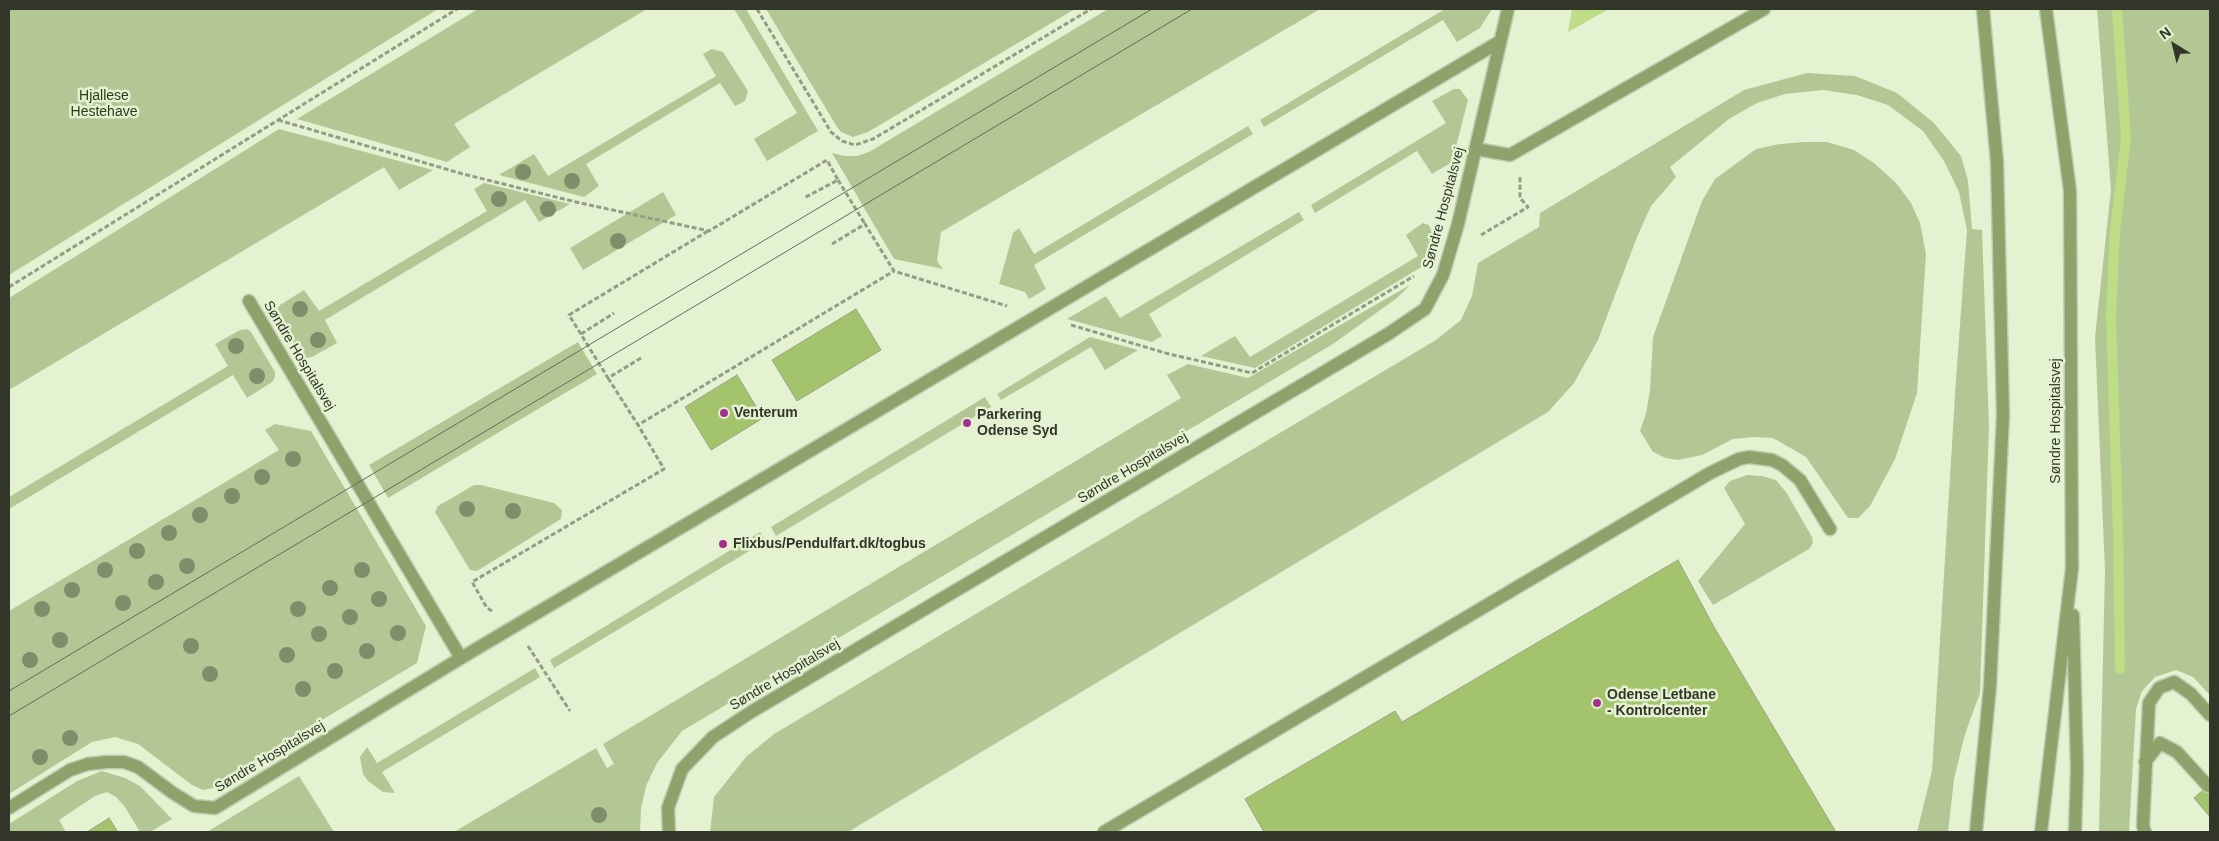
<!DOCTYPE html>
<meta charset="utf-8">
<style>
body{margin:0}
#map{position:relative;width:2219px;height:841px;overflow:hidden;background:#e4f2d2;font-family:Helvetica,sans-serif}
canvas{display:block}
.frame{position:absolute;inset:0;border:10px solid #313629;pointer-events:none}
.north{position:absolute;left:2149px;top:20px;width:50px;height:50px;-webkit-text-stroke:4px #e4f2d2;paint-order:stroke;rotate:324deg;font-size:14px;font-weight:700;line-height:20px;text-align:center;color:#313629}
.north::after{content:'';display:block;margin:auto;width:18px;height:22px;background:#313629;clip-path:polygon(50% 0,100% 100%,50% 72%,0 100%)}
</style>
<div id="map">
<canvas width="2219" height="841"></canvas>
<div class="frame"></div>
<div class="north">N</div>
</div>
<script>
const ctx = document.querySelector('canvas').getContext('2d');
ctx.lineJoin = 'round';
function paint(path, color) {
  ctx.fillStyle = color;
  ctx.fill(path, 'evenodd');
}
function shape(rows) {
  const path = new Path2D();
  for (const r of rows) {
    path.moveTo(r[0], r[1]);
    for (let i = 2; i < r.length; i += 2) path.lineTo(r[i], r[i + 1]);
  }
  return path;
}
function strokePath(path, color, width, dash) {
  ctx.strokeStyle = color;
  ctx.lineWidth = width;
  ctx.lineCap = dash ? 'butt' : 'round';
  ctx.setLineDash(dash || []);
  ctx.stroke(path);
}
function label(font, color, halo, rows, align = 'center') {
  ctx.font = font + ' Helvetica,sans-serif';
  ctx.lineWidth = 5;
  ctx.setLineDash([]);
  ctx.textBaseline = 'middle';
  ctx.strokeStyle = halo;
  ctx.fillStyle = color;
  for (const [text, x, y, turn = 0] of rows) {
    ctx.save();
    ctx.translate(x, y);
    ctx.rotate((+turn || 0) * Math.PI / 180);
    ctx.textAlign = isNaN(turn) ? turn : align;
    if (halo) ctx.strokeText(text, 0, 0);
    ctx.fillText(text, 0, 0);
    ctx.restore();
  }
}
const green = shape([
 [9,9,438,9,9,275],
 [478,9,647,9,454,124,470,147,447,162,297,119],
 [734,9,746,9,818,131,767,161,754,139,797,113],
 [766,9,1075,9,868,132,853,137,841,132,837,127],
 [1108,9,1320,9,941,232,937,261,943,269,894,259,832,153,845,156,857,156,869,152],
 [1445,9,1492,9,1480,28,1457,42,1443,20,1264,127,1260,120],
 [2097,9,2210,9,2210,695,2193,677,2176,670,2155,677,2142,691,2136,709,2129,832,2099,832,2105,571,2095,337,2111,190],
 [712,49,723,52,748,91,745,101,735,106,720,83,586,164,599,186,584,197,499,175,534,154,548,176,716,76,703,54],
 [1807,73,1855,76,1897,93,1934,123,1961,156,1968,181,1972,229,1982,230,1989,425,1980,693,1965,734,1954,779,1948,832,1917,832,1932,771,1956,379,1967,230,1959,192,1944,161,1923,131,1888,105,1857,95,1823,90,1785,94,1757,103,1729,119,1670,167,1676,177,1651,206,1637,237,1598,340,1574,383,1548,412,848,832,710,832,714,797,746,757,774,734,1436,340,1461,320,1472,296,1478,263,1539,227,1540,213,1744,90],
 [1454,89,1460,89,1468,100,1452,162,1432,174,1417,151,1315,213,1311,205,1446,123,1432,101],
 [1248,126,1253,134,1034,265,1046,289,1029,299,1025,292,999,284,1013,233,1019,228,1034,254],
 [279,129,433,170,399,190,384,167,9,390,9,298],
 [1804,142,1827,142,1854,150,1874,163,1896,183,1911,203,1920,223,1926,254,1917,393,1895,459,1870,506,1858,518,1848,518,1806,457,1773,438,1753,437,1733,439,1702,455,1678,460,1666,458,1653,452,1640,431,1646,414,1650,390,1653,337,1702,201,1715,179,1756,149,1780,144],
 [484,183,570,204,539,222,525,200,325,320,337,343,312,357,306,358,301,355,276,315,277,309,280,305,304,290,319,311,487,211,474,189],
 [663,192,676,215,583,270,570,248],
 [1299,212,1304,220,1149,314,1162,336,1152,342,1067,319,1106,296,1120,318],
 [1423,223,1429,225,1434,238,1423,266,1255,368,1201,356,1235,336,1250,357,1418,256,1406,235],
 [1410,285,1397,298,1333,344,682,731,657,763,646,786,641,809,640,832,454,832,596,748,607,768,614,764,603,744,1181,398,1167,375,1188,364,1248,378],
 [247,329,251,332,275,372,275,377,272,382,247,398,233,375,9,509,9,497,228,366,215,344,240,330],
 [1090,337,1138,350,1105,370,1091,347,1001,400,997,394],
 [578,342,597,374,388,498,369,465],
 [985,397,991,407,776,536,771,527],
 [275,424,311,431,426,626,417,663,245,766,251,776,223,786,203,790,192,785,138,744,115,737,92,742,9,794,9,611,279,450,265,430],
 [1747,475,1762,476,1776,480,1786,492,1812,537,1813,543,1809,549,1713,605,1698,581,1745,524,1724,488,1730,481],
 [474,485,481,485,554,503,562,510,561,519,477,571,470,570,435,512,438,506],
 [760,532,766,541,554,668,550,660],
 [535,668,540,677,382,772,395,793,383,792,368,781,363,774,360,757,367,747,377,763],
 [102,771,125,778,140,786,172,819,150,832,140,832,125,807,116,797,107,792,95,796,59,820,66,832,9,832,9,824,77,781],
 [299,776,334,832,207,832]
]);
const water = shape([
 [1572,9,1609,9,1568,32]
]);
const stream = shape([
 [2117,9,2126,138,2115,231,2111,316,2118,531,2120,669]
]);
const building = shape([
 [856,309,881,350,797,401,772,360,856,309],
 [737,375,763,418,711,450,685,407,737,375],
 [1678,560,1714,627,1836,832,1264,832,1245,799,1395,711,1402,722,1678,560],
 [2210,784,2210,817,2194,798,2210,784],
 [109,818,118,832,87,832,109,818]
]);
const path = shape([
 [757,9,831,132,842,141,855,145,873,139,1091,9],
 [278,120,463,174,576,202,709,231,827,160,838,180,804,198],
 [838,180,865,224],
 [1481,235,1528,207,1520,198,1520,177],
 [832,244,865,224,894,271,1007,306],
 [9,287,457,9],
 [1071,325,1169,354,1252,373,1414,276],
 [581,334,614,313],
 [641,358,608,378,569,315,708,231],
 [608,378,638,425,894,271],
 [492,611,487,608,472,582,664,469,638,425],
 [528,646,570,711]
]);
const minor = shape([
 [1476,149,1510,155,1764,9],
 [249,301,461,658],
 [2073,615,2077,769,2075,832],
 [2145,762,2160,743,2177,752,2208,786],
 [9,808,70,770,88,764,107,762,124,762,138,767,173,793,194,806,215,808,461,658,1499,42],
 [669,832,668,808,682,769,713,737,751,712,1388,334,1425,309,1443,275,1458,224,1508,9],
 [1104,832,1710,473,1739,459,1749,457,1772,460,1782,465,1800,480,1830,529],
 [1976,832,1990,686,2003,415,1997,162,1983,9],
 [2041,832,2072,568,2070,191,2046,9],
 [2145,832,2143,826,2149,703,2159,688,2174,682,2191,694,2210,715]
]);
const tram = shape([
 [9,691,1152,9],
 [9,716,1192,9]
]);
const trees = [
 [523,172],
 [572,181],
 [499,199],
 [548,209],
 [618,241],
 [300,309],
 [318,340],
 [236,346],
 [257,376],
 [293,459],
 [262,477],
 [232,496],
 [467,509],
 [513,511],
 [200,515],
 [169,533],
 [137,551],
 [187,566],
 [105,570],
 [362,570],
 [156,582],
 [330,588],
 [72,590],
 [379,599],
 [123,603],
 [42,609],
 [298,609],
 [350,617],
 [398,633],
 [319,634],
 [60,640],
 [191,646],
 [367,651],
 [287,655],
 [30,660],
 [335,671],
 [210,674],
 [303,689],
 [70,738],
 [40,757],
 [599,815]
];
const markers = [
 [724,413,5,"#a2318e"],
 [967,423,5,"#a2318e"],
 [723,544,5,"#a2318e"],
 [1597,703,5,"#a2318e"]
];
const parkNames = [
 ["Hjallese",104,96],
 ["Hestehave",104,112]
];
const streetNames = [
 ["Søndre Hospitalsvej",1444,208,-75],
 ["Søndre Hospitalsvej",299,356,59],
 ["Søndre Hospitalsvej",2056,421,-90],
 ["Søndre Hospitalsvej",1133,468,-31],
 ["Søndre Hospitalsvej",785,675,-31],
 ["Søndre Hospitalsvej",270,757,-31]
];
const poiNames = [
 ["Venterum",734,413],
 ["Parkering",977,415],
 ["Odense Syd",977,431],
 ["Flixbus/Pendulfart.dk/togbus",733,544],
 ["Odense Letbane",1607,695],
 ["- Kontrolcenter",1607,711]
];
paint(green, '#b3c795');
paint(water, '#bdde87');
strokePath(stream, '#bdde87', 10);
paint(building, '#a3c36d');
strokePath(building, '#99a587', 1);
strokePath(minor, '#c0ccb0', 15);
strokePath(path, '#939d85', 3, [5, 2.5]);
strokePath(minor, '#8ea36c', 12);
strokePath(tram, '#646c59', 1);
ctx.fillStyle = '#808d6b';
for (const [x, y] of trees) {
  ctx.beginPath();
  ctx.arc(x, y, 8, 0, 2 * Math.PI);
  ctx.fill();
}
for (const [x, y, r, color] of markers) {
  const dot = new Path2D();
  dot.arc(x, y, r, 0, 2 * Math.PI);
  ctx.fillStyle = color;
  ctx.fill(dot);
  strokePath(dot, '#e4f2d2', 2);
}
label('14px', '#2e3a16', '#e4f2d2', parkNames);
label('14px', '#313629', '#e4f2d2', streetNames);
label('bold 14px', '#313629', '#e4f2d2', poiNames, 'left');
</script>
